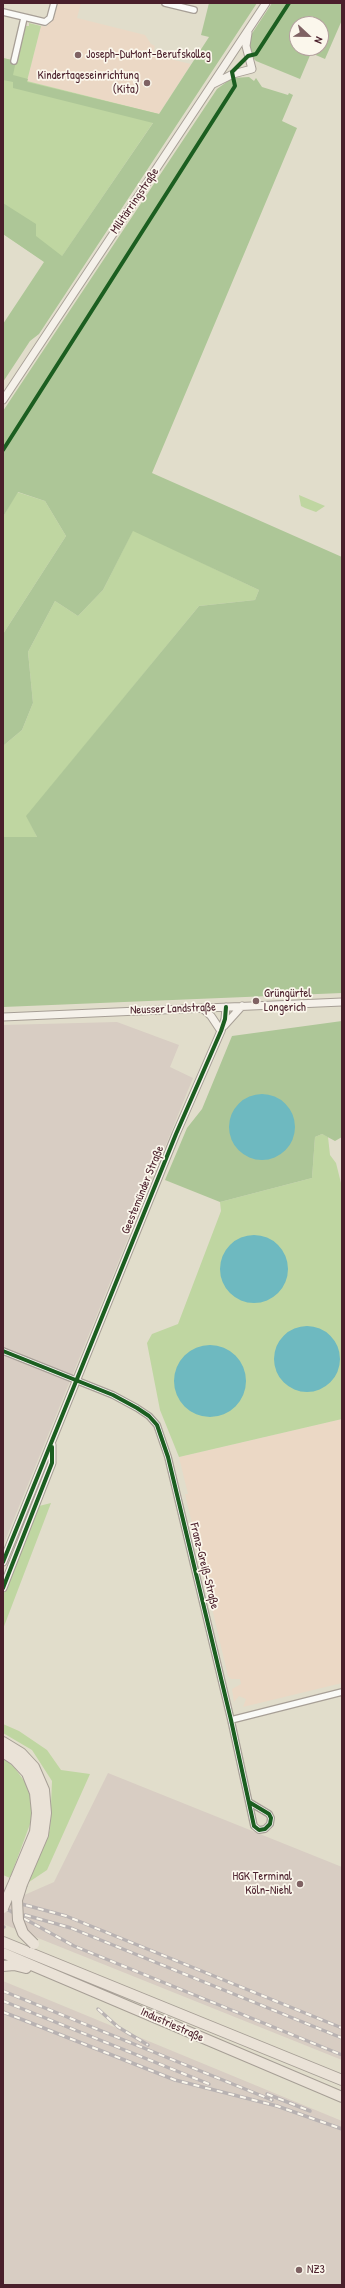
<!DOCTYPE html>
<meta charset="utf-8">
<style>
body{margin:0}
#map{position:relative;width:345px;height:2288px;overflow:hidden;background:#e1ddcb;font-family:"Patrick Hand",sans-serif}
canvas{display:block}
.frame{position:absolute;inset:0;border:4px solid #4a1f2b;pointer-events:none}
.north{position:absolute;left:289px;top:16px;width:40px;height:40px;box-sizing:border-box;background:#fbf7ec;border:1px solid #b4a19f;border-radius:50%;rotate:112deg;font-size:11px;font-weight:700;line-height:16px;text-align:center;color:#4a1f2b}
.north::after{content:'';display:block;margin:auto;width:14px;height:18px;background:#7f6263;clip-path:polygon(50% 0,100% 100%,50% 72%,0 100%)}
</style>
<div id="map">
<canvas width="345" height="2288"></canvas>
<div class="frame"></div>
<div class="north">N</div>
</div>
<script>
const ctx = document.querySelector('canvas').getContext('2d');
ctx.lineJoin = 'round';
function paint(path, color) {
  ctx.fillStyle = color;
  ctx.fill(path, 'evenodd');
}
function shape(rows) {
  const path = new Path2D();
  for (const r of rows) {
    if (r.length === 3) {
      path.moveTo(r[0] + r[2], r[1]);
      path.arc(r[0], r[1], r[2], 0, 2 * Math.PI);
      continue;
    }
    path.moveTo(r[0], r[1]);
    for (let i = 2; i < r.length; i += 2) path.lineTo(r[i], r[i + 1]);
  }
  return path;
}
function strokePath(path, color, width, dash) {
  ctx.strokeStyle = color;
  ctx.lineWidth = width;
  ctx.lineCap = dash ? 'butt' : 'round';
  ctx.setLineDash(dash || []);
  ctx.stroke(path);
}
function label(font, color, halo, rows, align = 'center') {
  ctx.font = font + ' "Patrick Hand",sans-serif';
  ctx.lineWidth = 3.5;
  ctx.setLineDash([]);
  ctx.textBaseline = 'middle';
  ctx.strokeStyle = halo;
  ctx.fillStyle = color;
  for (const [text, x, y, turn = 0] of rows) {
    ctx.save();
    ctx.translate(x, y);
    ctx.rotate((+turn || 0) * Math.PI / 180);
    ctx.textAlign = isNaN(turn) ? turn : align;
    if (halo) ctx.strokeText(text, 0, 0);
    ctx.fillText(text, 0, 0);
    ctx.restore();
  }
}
const built = shape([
 [58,3,81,3,77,18,145,35,151,44,155,46,153,55,191,64,159,114,27,81,41,26,46,27,54,17],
 [342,1419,342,1683,243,1707,246,1699,239,1696,234,1702,232,1689,241,1684,240,1679,231,1679,228,1676,185,1494,188,1494,179,1457]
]);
const industrial = shape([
 [117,1022,179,1045,170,1067,193,1078,3,1546,3,1025],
 [108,1773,342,1867,342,2060,3,1924,3,1888,22,1896,54,1882],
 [3,1981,342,2121,342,2285,3,2285]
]);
const green = shape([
 [29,23,41,26,27,81,159,114,54,268,3,234,3,58,17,61,25,26,29,26],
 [17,492,45,501,66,536,3,634,3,517],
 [299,495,325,506,316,512,305,508,301,506],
 [133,530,259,590,255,600,199,606,27,816,37,837,3,837,3,746,22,730,33,703,28,652,55,601,78,616,103,590],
 [322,1134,328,1137,330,1155,336,1163,342,1187,342,1419,179,1457,160,1410,147,1343,152,1334,178,1324,221,1211,220,1202,312,1178,315,1137],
 [51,1503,3,1629,3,1596,12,1569,39,1506],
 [3,1724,19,1731,47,1750,61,1770,90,1774,47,1870,26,1884,50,1830,52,1781,32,1750,3,1733],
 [3,1758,14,1767,25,1782,31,1798,33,1816,10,1878,3,1875]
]);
const forest = shape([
 [209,3,257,3,39,334,30,341,3,382,3,324,44,262,3,234,3,203,36,224,36,236,62,256,153,123,13,88,13,82,3,80,3,58,16,61,13,75,28,79,27,82,159,114,209,37,201,35],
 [272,3,342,3,342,20,325,59,311,53,300,79,256,61,248,53,248,43,251,35],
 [297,24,321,24,321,48,297,48],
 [249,77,254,81,256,78,262,87,288,95,289,93,293,95,282,121,297,128,152,473,342,557,342,993,3,1007,3,837,37,837,26,816,199,606,255,600,259,590,133,531,103,590,78,616,55,601,28,652,33,703,22,730,3,746,3,634,66,536,45,501,18,492,3,517,3,411,217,89,232,78],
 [342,1021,342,1137,335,1141,322,1134,315,1137,312,1178,220,1202,165,1180,187,1128,202,1109,232,1036]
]);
const water = shape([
 [262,1127,33],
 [254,1269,34],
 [307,1359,33],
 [210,1381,36]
]);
const street = shape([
 [165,3,194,10],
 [3,12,45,22,50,18,54,3],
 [14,61,24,18],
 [3,1351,113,1395,137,1408,149,1416,157,1425,168,1457,231,1720,254,1826,259,1830,265,1829,270,1824,271,1818,269,1814,249,1802],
 [231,1720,342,1692]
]);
const secondary = shape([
 [213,84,233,74,252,69,246,46,248,33],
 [3,400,266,3],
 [202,1008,211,1016,221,1031],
 [3,1017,342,1002],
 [224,1026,242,1006],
 [3,1562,176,1134,221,1031,225,1019,226,1007],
 [3,1588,52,1463,52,1445]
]);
const highway = shape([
 [3,1742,21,1753,34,1767,44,1790,46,1813,43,1835,22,1884],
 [3,1752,15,1760,27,1773,35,1793,37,1813,35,1832,15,1880],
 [3,1942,342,2080],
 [3,1953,342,2097],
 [3,1966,14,1965,26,1968]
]);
const rail = shape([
 [3,1899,66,1916,342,2028],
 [3,1907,74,1946,342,2055],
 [25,1915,71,1928,342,2038],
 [3,1927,4,1927],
 [3,1991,272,2100],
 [3,2001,209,2084],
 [98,2009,118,2027,148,2045],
 [3,2012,175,2080,277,2106,342,2129],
 [267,2094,310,2111]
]);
const highwayBridge = shape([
 [22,1884,17,1900,18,1920,23,1933,34,1944],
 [3,1908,15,1880]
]);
const cycleway = shape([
 [3,450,235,86,232,72,248,56,256,54,289,3],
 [3,1351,113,1395,137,1408,149,1416,157,1425,168,1457,231,1720,254,1826,259,1830,265,1829,270,1824,271,1818,269,1814,249,1802],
 [3,1562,176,1134,221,1031,225,1019,226,1007],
 [3,1588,52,1463,52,1447]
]);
const markers = [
 [78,55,4,"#7f6263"],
 [147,83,4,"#7f6263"],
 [256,1001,4,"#7f6263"],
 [300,1884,4,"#7f6263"],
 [299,2270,4,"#7f6263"]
];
const poiNames = [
 ["Joseph-DuMont-Berufskolleg",86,55],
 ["Kindertageseinrichtung",139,76,"right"],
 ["(Kita)",139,90,"right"],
 ["Grüngürtel",264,994],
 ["Longerich",264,1008],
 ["HGK Terminal",292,1877,"right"],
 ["Köln-Niehl",292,1891,"right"],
 ["NZ3",307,2270]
];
const streetNames = [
 ["Militärringstraße",135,201,-56],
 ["Neusser Landstraße",173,1009,-2],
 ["Geestemünder Straße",143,1190,-68],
 ["Franz-Greiß-Straße",204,1566,76],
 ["Industriestraße",172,2025,24]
];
paint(built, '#ebd8c5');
paint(industrial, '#d8cdc3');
paint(green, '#bfd6a1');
paint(forest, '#adc697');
paint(water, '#6eb9c0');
strokePath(street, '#a79f96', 8);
strokePath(secondary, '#a79f96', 9);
strokePath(highway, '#a79f96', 12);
strokePath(street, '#fafaf7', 5.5);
strokePath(secondary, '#f5f1ea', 7);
strokePath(highway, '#eae2d7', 10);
strokePath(rail, '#b8b2b2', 3.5);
strokePath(rail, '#fbf7ec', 2, [6]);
strokePath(highwayBridge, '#a79f96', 12, []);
strokePath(highwayBridge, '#eae2d7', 10);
strokePath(cycleway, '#1b5e20', 4);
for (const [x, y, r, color] of markers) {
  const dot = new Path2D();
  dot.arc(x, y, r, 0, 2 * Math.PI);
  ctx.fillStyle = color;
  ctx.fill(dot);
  strokePath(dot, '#fbf7ec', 1.5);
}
label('12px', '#4a1f2b', '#fbf7ec', poiNames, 'left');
label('12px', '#4a1f2b', '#fbf7ec', streetNames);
</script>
